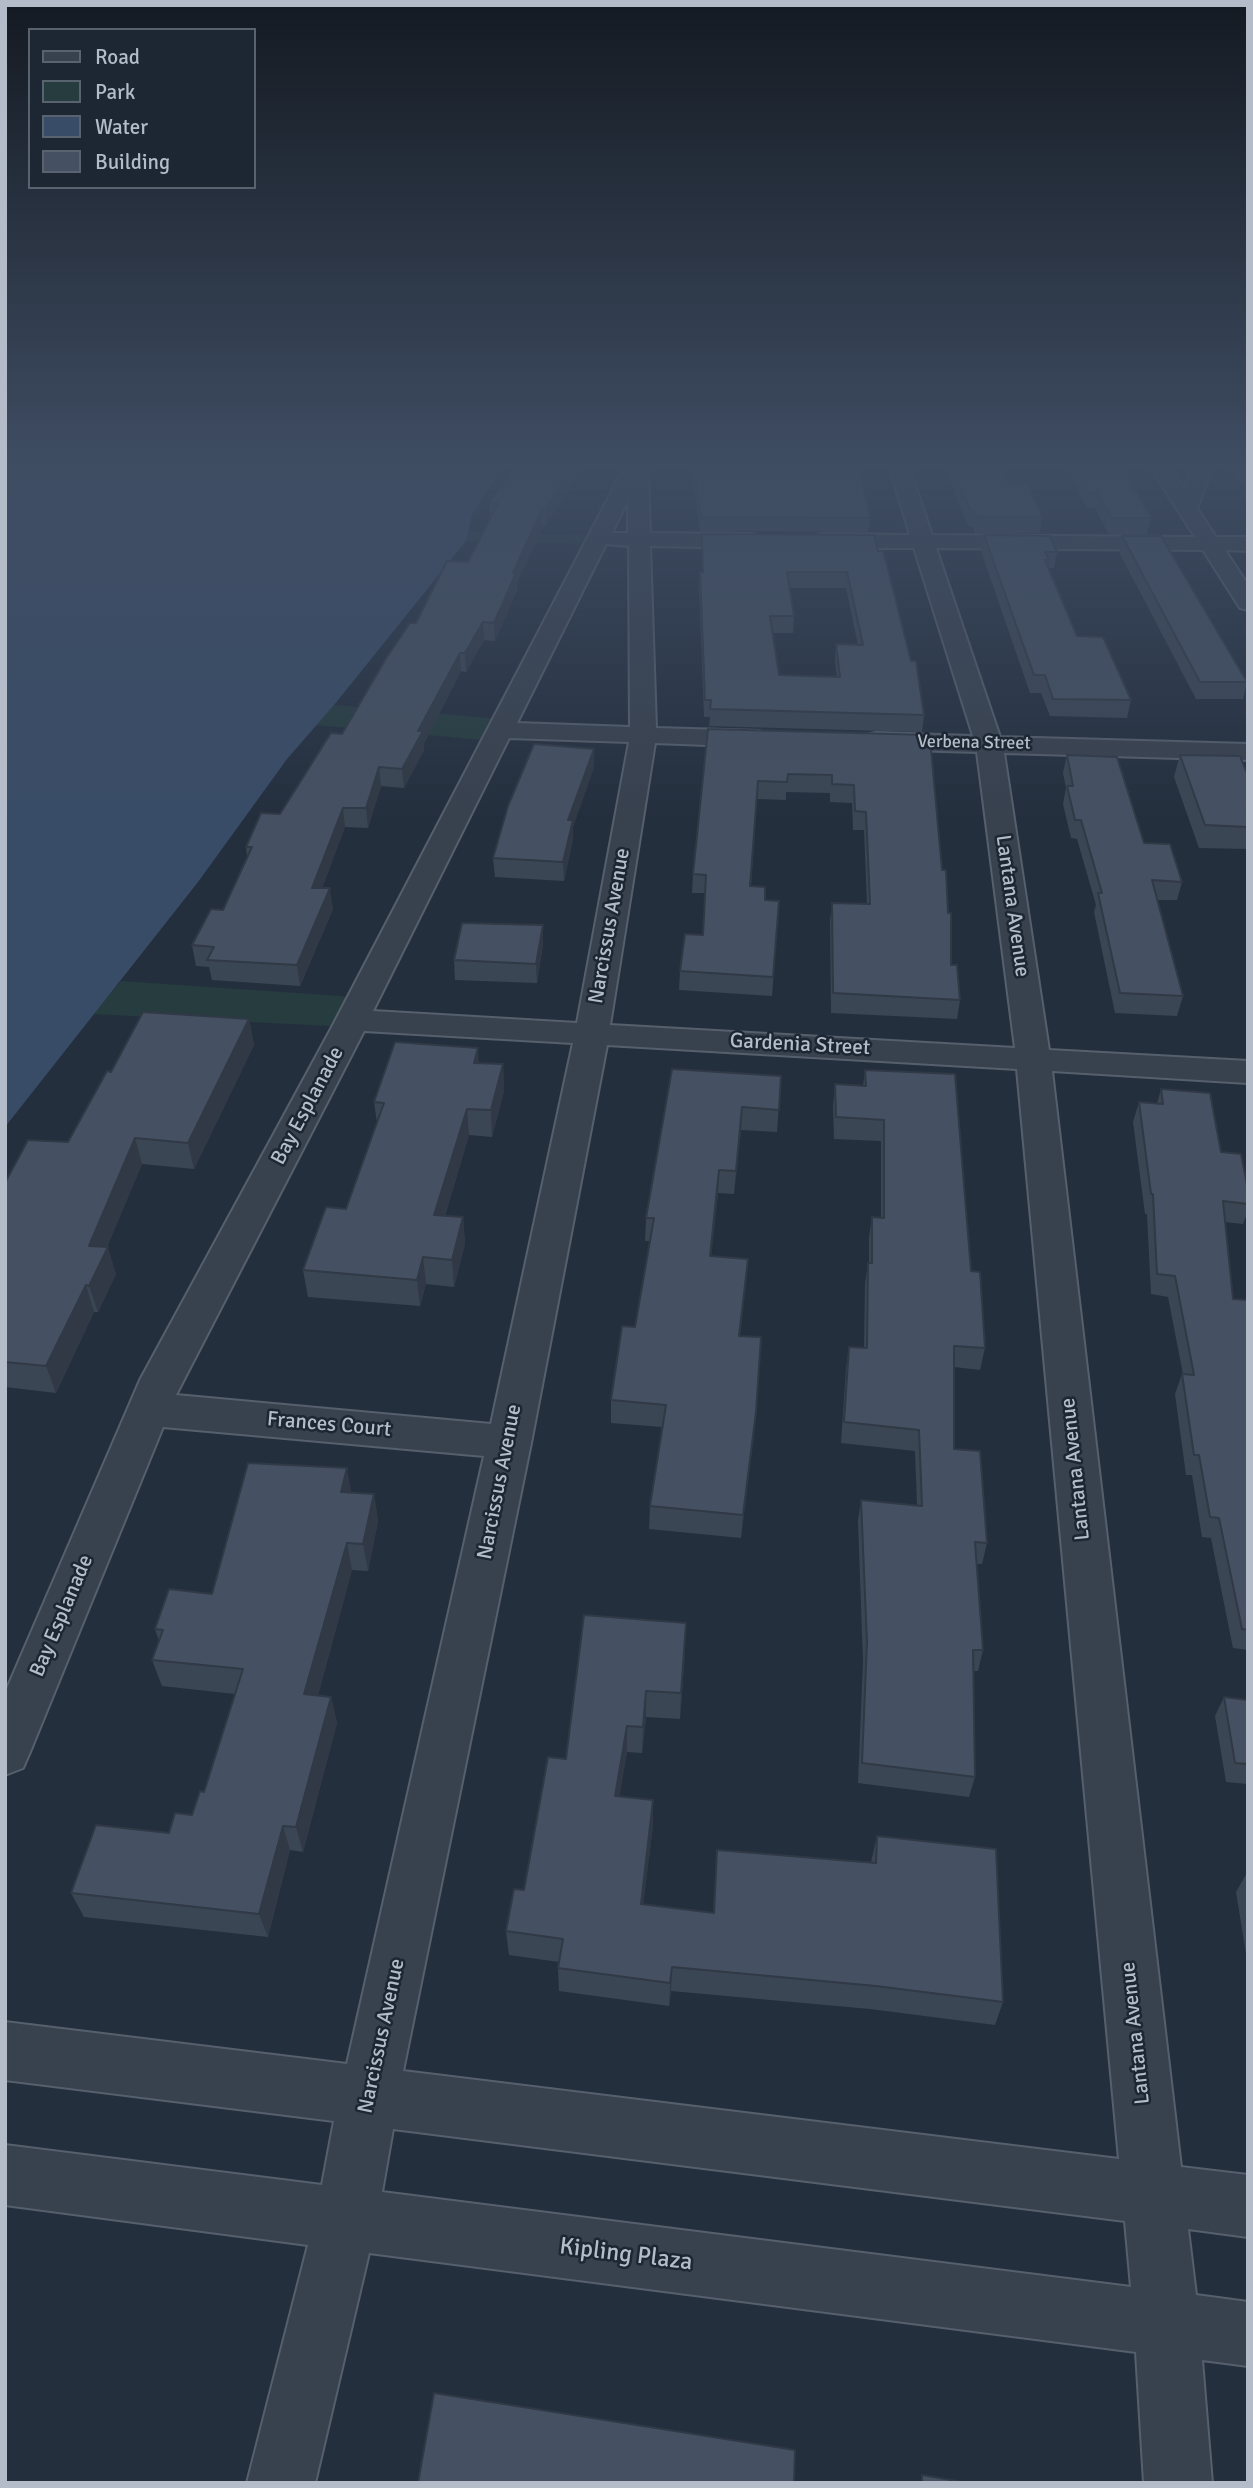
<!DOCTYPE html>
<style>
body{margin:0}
#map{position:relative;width:1253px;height:2488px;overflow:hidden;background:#242f3e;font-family:Signika,sans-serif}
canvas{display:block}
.frame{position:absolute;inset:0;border:7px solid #b4bcc9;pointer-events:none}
.legend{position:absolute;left:28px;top:28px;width:228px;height:161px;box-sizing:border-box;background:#1d2633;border:2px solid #59626f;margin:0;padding:9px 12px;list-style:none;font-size:21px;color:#b4bcc9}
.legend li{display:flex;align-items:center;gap:14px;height:35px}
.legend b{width:35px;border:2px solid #59626f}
</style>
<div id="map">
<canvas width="1253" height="2488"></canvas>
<div class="frame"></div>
<ul class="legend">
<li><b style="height:9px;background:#38414e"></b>Road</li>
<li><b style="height:19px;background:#263c3f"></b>Park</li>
<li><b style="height:19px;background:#394c67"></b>Water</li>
<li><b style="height:19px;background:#455162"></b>Building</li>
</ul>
</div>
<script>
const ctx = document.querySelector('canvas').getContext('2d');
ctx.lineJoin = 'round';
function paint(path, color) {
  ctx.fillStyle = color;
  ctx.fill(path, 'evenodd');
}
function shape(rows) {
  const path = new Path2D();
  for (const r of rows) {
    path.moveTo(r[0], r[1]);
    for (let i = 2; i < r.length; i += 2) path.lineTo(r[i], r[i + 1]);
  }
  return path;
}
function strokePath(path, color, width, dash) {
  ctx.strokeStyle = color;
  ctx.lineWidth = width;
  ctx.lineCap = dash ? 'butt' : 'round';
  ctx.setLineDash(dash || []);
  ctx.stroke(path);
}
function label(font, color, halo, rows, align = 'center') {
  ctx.font = font + ' Signika,sans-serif';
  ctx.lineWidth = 5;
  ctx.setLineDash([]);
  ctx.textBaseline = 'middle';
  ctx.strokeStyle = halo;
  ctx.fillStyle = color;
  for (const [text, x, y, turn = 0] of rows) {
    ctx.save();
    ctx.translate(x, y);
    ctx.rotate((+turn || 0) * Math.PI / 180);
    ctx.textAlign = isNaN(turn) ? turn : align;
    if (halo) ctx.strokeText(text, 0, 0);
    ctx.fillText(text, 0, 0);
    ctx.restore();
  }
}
const green = shape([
 [467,531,532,534,598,536,593,544,466,541],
 [334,705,478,717,506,720,494,741,316,725],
 [121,981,327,995,363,998,349,1027,93,1014]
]);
const water = shape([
 [5,470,501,470,472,515,466,541,334,705,287,759,198,882,5,1127]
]);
const minor = shape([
 [623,470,648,470,650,533,752,534,760,536,763,541,760,546,752,548,650,546,656,728,759,731,768,733,772,739,768,745,759,747,655,743,610,1025,1015,1048,977,752,876,749,867,747,863,741,867,735,876,733,973,736,914,548,823,548,815,546,812,541,815,536,823,534,910,535,890,470,910,470,932,535,1195,537,1152,470,1172,470,1184,489,1192,470,1212,470,1197,508,1216,537,1248,537,1248,551,1225,550,1248,585,1248,610,1240,608,1203,550,936,548,1000,737,1248,744,1248,760,1004,753,1049,1050,1248,1061,1248,1083,1052,1071,1181,2167,1248,2175,1248,2237,1188,2229,1196,2295,1248,2302,1248,2366,1202,2360,1212,2483,1144,2483,1136,2352,369,2253,315,2483,247,2483,308,2245,5,2205,5,2145,322,2185,334,2121,5,2080,5,2022,347,2064,484,1456,163,1427,30,1752,23,1768,5,1775,5,1693,140,1380,332,1027,623,470],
 [628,500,628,533,612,533,628,500],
 [606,544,629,546,630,727,517,723,606,544],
 [509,738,629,742,577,1023,373,1011,509,738],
 [364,1031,573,1043,491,1424,176,1395,364,1031],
 [607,1045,1017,1069,1119,2159,403,2071,531,1443,607,1045],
 [393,2129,1125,2221,1131,2287,382,2192,393,2129]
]);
const wall = shape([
 [581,470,546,526,543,526,517,583,517,590,495,641,484,640,466,672,461,671,424,743,424,750,404,788,381,786,368,828,345,827,322,888,333,909,300,986,212,980,209,967,196,966,192,945,223,910,247,857,246,847,280,814,342,734,416,623,468,562,490,520,489,503],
 [692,470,859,470,870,518,868,532,700,531],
 [947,470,1001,470,1007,484,1042,517,1040,533,975,533,973,527,969,527,957,499],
 [1067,470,1123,470,1151,518,1147,534,1109,534,1094,508,1087,508],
 [1230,470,1248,470,1248,502,1244,497,1246,490],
 [702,534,878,551,924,715,922,732,709,726,710,717,704,717,699,587,700,572,702,572],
 [790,588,846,588,858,645,836,644,835,661,837,677,779,675,773,633,793,633,794,616],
 [984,535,1057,552,1054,568,1048,568,1077,636,1131,700,1127,718,1050,716,1041,693,1030,693,981,551],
 [1122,536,1247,682,1243,699,1196,699,1119,552],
 [708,729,927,735,951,965,960,1000,957,1019,831,1013,830,921,832,903,867,904,864,830,853,830,852,803,830,802,830,793,786,792,786,800,757,799,751,886,765,900,779,901,772,996,679,990,680,971,703,935,705,893,692,893,693,874],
 [594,749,594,767,573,827,573,839,564,881,495,877,493,858],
 [1067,755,1144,843,1182,882,1177,900,1157,900,1183,996,1177,1016,1115,1013,1094,912,1096,905,1077,839,1071,838,1063,804,1066,788,1063,773],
 [1180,755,1248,776,1248,849,1199,848,1174,777],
 [543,944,537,983,455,980,454,960],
 [249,1019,254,1045,194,1169,142,1164,107,1247,116,1274,98,1312,94,1312,56,1393,5,1387,5,1183,68,1142,111,1072],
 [479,1063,503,1064,504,1091,492,1137,469,1135,445,1216,463,1217,465,1244,454,1287,426,1284,420,1306,308,1297,303,1270,346,1209,377,1123,374,1102],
 [672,1069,781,1076,777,1132,741,1130,734,1194,718,1193,711,1256,746,1282,740,1336,756,1412,741,1538,649,1529,650,1506,662,1427,611,1423,611,1400,635,1327,650,1241,645,1241,646,1218],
 [865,1070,971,1271,985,1348,980,1370,954,1367,954,1449,987,1543,982,1564,977,1564,983,1650,978,1671,974,1671,975,1777,969,1797,858,1783,863,1662,858,1521,861,1500,917,1505,915,1451,841,1443,846,1368,849,1347,864,1348,865,1284,868,1263,869,1263,869,1238,872,1217,881,1218,881,1141,834,1139,833,1106,835,1084,863,1086],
 [1161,1089,1221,1152,1248,1190,1248,1211,1243,1224,1225,1222,1233,1299,1248,1300,1248,1650,1233,1648,1211,1538,1202,1537,1192,1475,1186,1475,1175,1394,1182,1374,1183,1374,1168,1297,1151,1294,1147,1214,1145,1214,1133,1122,1139,1102,1157,1104],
 [351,1493,374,1494,378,1521,368,1571,352,1570,318,1695,331,1697,337,1723,303,1852,290,1850,268,1937,84,1917,71,1893,169,1833,192,1815,204,1792,235,1694,162,1686,152,1660,159,1641,155,1629,212,1594],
 [685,1650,680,1719,646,1717,642,1753,627,1752,619,1797,653,1826,643,1904,713,1913,717,1850,871,1862,877,1836,1003,2002,995,2025,870,2009,671,1991,669,2006,559,1991,558,1968,559,1962,509,1955,506,1931,524,1890,566,1759],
 [1224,1697,1248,1700,1248,1784,1226,1782,1215,1716],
 [1248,1871,1248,1966,1236,1892]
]);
const shadedWall = shape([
 [570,470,581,470,546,526,545,509],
 [542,509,543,526,517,583,517,590,495,641,494,623,513,573],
 [483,622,484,640,466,672,465,653],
 [460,653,461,671,424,743,424,750,404,788,402,769,418,731],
 [594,749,594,767,573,827,573,839,564,881,563,862,568,820],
 [379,767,381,786,368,828,366,808],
 [343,808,345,827,315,908,312,888],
 [330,888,333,909,300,986,297,965],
 [543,925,543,944,537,983,536,964],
 [249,1019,254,1045,194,1169,188,1143],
 [478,1048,480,1074,474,1063],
 [503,1064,504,1091,492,1137,491,1110],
 [742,1107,741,1130,734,1194,736,1171],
 [467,1109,469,1135,437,1242,434,1215],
 [135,1138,142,1164,105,1252,108,1247,116,1274,98,1312,89,1286,89,1246],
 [719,1170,718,1193,709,1278,710,1256],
 [463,1217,465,1244,454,1287,452,1260],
 [423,1257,426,1284,420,1306,417,1280],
 [748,1259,746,1282,738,1358,739,1336],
 [86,1285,94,1312,56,1393,46,1366],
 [756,1412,754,1435,741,1538,743,1515],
 [347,1468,352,1495,341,1492],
 [374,1494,378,1521,368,1571,363,1544],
 [347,1543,352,1570,311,1720,304,1694],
 [686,1623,685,1650,680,1719,681,1693],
 [646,1691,646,1717,642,1753,643,1727],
 [331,1697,337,1723,303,1852,296,1827],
 [627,1726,627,1752,615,1821,615,1796],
 [653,1800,653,1826,640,1928,641,1904],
 [283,1826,290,1850,268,1937,259,1914],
 [672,1967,671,1991,669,2006,670,1983]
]);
const building = shape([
 [515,470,570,470,545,509,542,509,513,573,516,573,494,623,483,622,465,653,460,653,418,731,423,731,402,769,379,767,366,808,343,808,312,888,330,888,297,965,207,960,214,947,192,945,211,909,223,910,252,847,246,847,261,813,280,814,331,733,342,734,387,657,410,623,416,623,447,561,468,562,498,503,489,503,515,470],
 [694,470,859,470,870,518,701,517,694,470],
 [954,470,1001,470,1007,484,1028,484,1042,517,977,517,975,512,971,512,959,484,954,470],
 [1077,470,1123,470,1151,518,1112,518,1097,493,1090,493,1077,470],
 [702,534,874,535,878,551,883,551,888,569,911,661,916,661,924,715,710,709,711,700,705,700,700,572,703,572,702,534],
 [787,572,847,572,863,645,836,644,840,677,779,675,770,616,794,616,787,572],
 [984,535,1050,536,1057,552,1045,552,1049,560,1045,560,1077,636,1103,637,1131,700,1053,699,1045,675,1034,675,984,535],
 [1122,536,1161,536,1247,682,1200,682,1122,536],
 [708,729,927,735,931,749,942,870,946,870,948,913,951,913,951,965,957,965,960,1000,833,993,832,903,870,904,866,812,855,811,854,785,832,784,832,775,788,774,787,782,758,781,750,886,765,887,765,900,779,901,773,977,680,971,685,934,703,935,706,875,693,874,708,729],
 [534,744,594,749,568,820,573,820,563,862,493,858,508,806,534,744],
 [1067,755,1117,757,1144,843,1170,844,1182,882,1152,880,1183,996,1120,993,1098,893,1102,893,1081,820,1075,820,1067,786,1073,786,1067,755],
 [1180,755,1240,756,1248,776,1248,827,1205,825,1180,755],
 [462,923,543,925,536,964,454,960,462,923],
 [143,1012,249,1019,188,1143,135,1138,89,1246,108,1247,89,1286,86,1285,46,1366,5,1362,5,1183,28,1140,68,1142,107,1071,111,1072,143,1012],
 [395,1042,478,1048,474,1063,503,1064,491,1110,467,1109,434,1215,463,1217,452,1260,423,1257,417,1280,303,1270,326,1207,346,1209,384,1103,374,1102,395,1042],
 [672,1069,781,1076,779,1110,742,1107,736,1171,719,1170,710,1256,748,1259,739,1336,761,1337,756,1412,743,1515,650,1506,666,1405,611,1400,622,1326,635,1327,654,1218,646,1218,672,1069],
 [865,1070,955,1074,971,1271,980,1272,985,1348,954,1346,954,1449,980,1451,987,1543,975,1542,983,1650,973,1650,975,1777,862,1763,867,1642,861,1500,922,1506,919,1430,844,1422,849,1347,867,1348,868,1263,872,1263,872,1217,884,1218,884,1120,836,1117,835,1084,866,1086,865,1070],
 [1161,1089,1210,1093,1221,1152,1241,1154,1248,1190,1248,1204,1223,1201,1233,1299,1248,1300,1248,1630,1242,1629,1219,1518,1210,1517,1199,1455,1194,1455,1182,1374,1194,1375,1175,1276,1157,1274,1153,1194,1151,1194,1139,1102,1163,1104,1161,1089],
 [248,1463,347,1468,341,1492,374,1494,363,1544,347,1543,304,1694,331,1697,296,1827,283,1826,259,1914,71,1893,96,1825,169,1833,175,1813,192,1815,200,1791,204,1792,243,1669,152,1660,163,1630,155,1629,169,1589,212,1594,248,1463],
 [584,1615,686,1623,681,1693,646,1691,643,1727,627,1726,615,1796,653,1800,641,1904,714,1913,717,1850,876,1863,877,1836,996,1849,1003,2002,876,1986,672,1967,670,1983,558,1968,563,1939,506,1931,514,1889,524,1890,548,1757,566,1759,584,1615],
 [1224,1697,1248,1700,1248,1764,1235,1763,1224,1697],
 [434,2393,795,2450,794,2483,418,2483,434,2393],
 [922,2475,968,2483,922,2483,922,2475]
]);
const farStreetnames = [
 ["Verbena Street",974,743,1]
];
const streetNames = [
 ["Lantana Avenue",1012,906,82],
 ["Narcissus Avenue",610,926,-80],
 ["Gardenia Street",800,1045,3],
 ["Bay Esplanade",308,1106,-62],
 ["Frances Court",329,1425,5],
 ["Lantana Avenue",1076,1469,-96],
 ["Narcissus Avenue",500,1482,-79],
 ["Bay Esplanade",62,1616,-67],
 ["Lantana Avenue",1136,2033,-96],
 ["Narcissus Avenue",382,2036,-78]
];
const nearStreetnames = [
 ["Kipling Plaza",626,2255,7]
];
paint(green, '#263c3f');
paint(water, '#394c67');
strokePath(minor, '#565f6c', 4);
paint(minor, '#38414e');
paint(wall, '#3b4654');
paint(shadedWall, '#303945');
paint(building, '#455162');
strokePath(building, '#303945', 2);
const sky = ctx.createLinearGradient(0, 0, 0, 819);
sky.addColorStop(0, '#141a22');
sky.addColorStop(0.57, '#3f4d63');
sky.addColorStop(1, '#3f4d6300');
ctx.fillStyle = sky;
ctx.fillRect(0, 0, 1253, 819);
label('18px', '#b4bcc9', '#1d2633', farStreetnames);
label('21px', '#b4bcc9', '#1d2633', streetNames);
label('24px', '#b4bcc9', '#1d2633', nearStreetnames);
</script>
